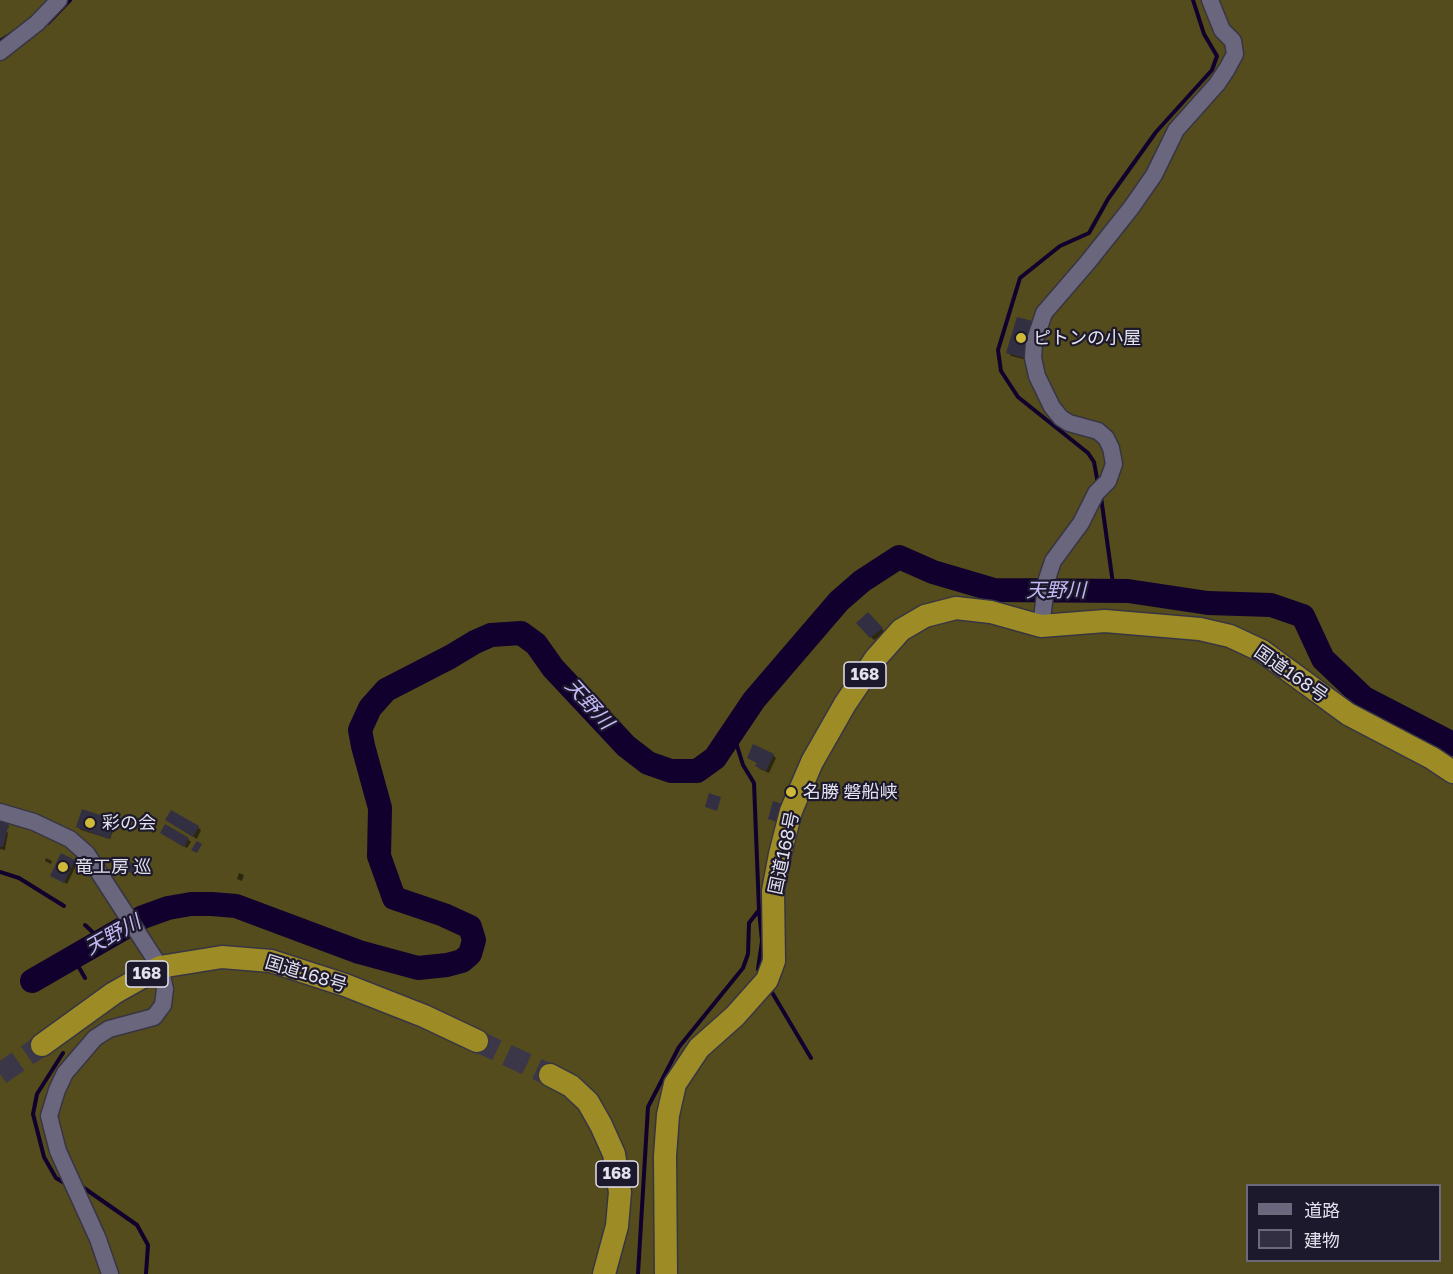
<!DOCTYPE html>
<meta charset="utf-8">
<style>
body{margin:0}
#map{position:relative;width:1453px;height:1274px;overflow:hidden;background:#1d192c;font-family:"Golos Text","Noto Sans JP",sans-serif}
canvas{display:block}
.legend{position:absolute;left:1246px;top:1184px;width:195px;height:78px;box-sizing:border-box;background:#1d192c;border:2px solid #6c697a;margin:0;padding:8px 10px;list-style:none;font-size:18px;color:#e3e1ee}
.legend li{display:flex;align-items:center;gap:12px;height:30px}
.legend b{width:30px;border:2px solid #6c697a}
</style>
<div id="map">
<canvas width="1453" height="1274"></canvas>
<ul class="legend">
<li><b style="height:8px;background:#6a667d"></b>道路</li>
<li><b style="height:16px;background:#332f43"></b>建物</li>
</ul>
</div>
<script>
const ctx = document.querySelector('canvas').getContext('2d');
ctx.lineJoin = 'round';
function paint(path, color) {
  ctx.fillStyle = color;
  ctx.fill(path, 'evenodd');
}
function shape(rows) {
  const path = new Path2D();
  for (const r of rows) {
    path.moveTo(r[0], r[1]);
    for (let i = 2; i < r.length; i += 2) path.lineTo(r[i], r[i + 1]);
  }
  return path;
}
function strokePath(path, color, width, dash) {
  ctx.strokeStyle = color;
  ctx.lineWidth = width;
  ctx.lineCap = dash ? 'butt' : 'round';
  ctx.setLineDash(dash || []);
  ctx.stroke(path);
}
function label(font, color, halo, rows, align = 'center') {
  ctx.font = font + ' "Golos Text","Noto Sans JP",sans-serif';
  ctx.lineWidth = 4.5;
  ctx.setLineDash([]);
  ctx.textBaseline = 'middle';
  ctx.strokeStyle = halo;
  ctx.fillStyle = color;
  for (const [text, x, y, turn = 0] of rows) {
    ctx.save();
    ctx.translate(x, y);
    ctx.rotate((+turn || 0) * Math.PI / 180);
    ctx.textAlign = isNaN(turn) ? turn : align;
    if (halo) ctx.strokeText(text, 0, 0);
    ctx.fillText(text, 0, 0);
    ctx.restore();
  }
}
const forest = shape([
 [0,0,1453,0,1453,1274,0,1274],
 [1248,1186,1440,1186,1440,1260,1248,1260]
]);
const shadow = shape([
 [1018,319,1027,360,1011,356,1008,352],
 [868,614,885,632,874,640,858,624],
 [773,755,776,758,769,773,760,769,757,766,758,764,749,758],
 [103,818,106,821,105,824,114,828,110,839,81,830,78,827],
 [167,820,198,827,201,830,197,839],
 [0,823,9,826,8,829,3,828,8,833,5,850,0,849],
 [164,835,188,839,191,842,187,848],
 [46,858,52,861,51,864,45,861],
 [74,861,77,864,67,884,52,875],
 [239,873,244,875,242,881,237,879]
]);
const stream = shape([
 [48,23,70,0],
 [0,41,16,31],
 [1098,484,1094,462,1088,453,1018,397,1001,371,998,350,1020,278,1060,246,1089,233,1108,199,1156,132,1212,70,1217,56,1204,34,1193,0],
 [1101,497,1114,591],
 [733,733,743,765,754,783,759,910,762,941,758,969,761,975],
 [0,872,19,878,64,906],
 [85,925,101,940],
 [73,957,85,978],
 [770,989,811,1058],
 [63,1053,37,1094,33,1114,44,1157,56,1178,66,1184],
 [84,1188,137,1225,148,1245,146,1274],
 [638,1274,648,1107,679,1047,743,968,748,954,749,923,759,910]
]);
const river = shape([
 [32,981,143,917,168,908,191,904,212,904,236,906,359,952,418,968,447,965,462,961,470,954,474,940,470,927,444,915,394,898,379,856,380,808,363,746,360,730,370,708,386,690,450,657,475,642,491,635,521,633,536,644,553,668,626,746,648,763,671,771,697,771,715,758,754,700,839,601,862,581,899,557,933,572,994,590,1128,591,1208,603,1271,605,1303,616,1323,659,1364,698,1453,744]
]);
const building = shape([
 [1017,317,1036,322,1025,358,1006,353],
 [868,612,883,628,870,638,856,623],
 [753,744,774,754,766,771,755,766,757,763,747,758],
 [709,793,721,797,717,811,705,807],
 [773,801,783,804,777,822,768,819],
 [82,809,103,816,102,821,114,826,109,839,76,827],
 [171,810,199,826,193,837,165,820],
 [0,821,9,823,3,847,0,847],
 [165,824,189,838,184,847,160,833],
 [197,841,202,844,197,853,191,850],
 [61,853,75,860,64,883,50,876],
 [128,861,137,865,133,874,125,870]
]);
const highwayTunnel = shape([
 [477,1041,550,1075],
 [0,1074,42,1045]
]);
const minor = shape([
 [0,52,37,23,59,0],
 [1041,626,1047,579,1053,561,1081,523,1096,493,1108,481,1114,464,1111,448,1106,438,1098,431,1069,423,1061,418,1052,407,1037,376,1033,358,1034,343,1044,313,1088,262,1131,208,1154,175,1176,130,1217,84,1227,69,1235,54,1233,41,1222,30,1210,0],
 [0,812,34,822,70,839,87,854,160,967,165,989,163,1005,154,1017,109,1029,95,1038,65,1073,57,1090,49,1116,58,1151,98,1239,110,1274]
]);
const highway = shape([
 [42,1045,114,993,160,967,222,957,271,961,345,985,424,1016,477,1041],
 [550,1075,571,1086,588,1102,601,1125,614,1154,620,1192,617,1226,604,1274],
 [666,1274,665,1156,668,1115,675,1084,699,1048,735,1016,767,980,774,961,773,891,780,854,791,811,812,762,845,704,876,658,901,630,925,616,956,608,991,612,1041,626,1105,621,1200,629,1230,636,1262,651,1348,714,1432,758,1453,772]
]);
const markers = [
 [1021,338,6,"#ceb938"],
 [791,792,6,"#ceb938"],
 [90,823,6,"#ceb938"],
 [63,867,6,"#ceb938"]
];
const shields = [
 [865,675,42],
 [147,974,42],
 [617,1174,42]
];
const shieldNames = [
 ["168",865,675],
 ["168",147,974],
 ["168",617,1174]
];
const poiNames = [
 ["ピトンの小屋",1033,338],
 ["名勝 磐船峡",803,792],
 ["彩の会",102,823],
 ["竜工房 巡",75,867]
];
const streetNames = [
 ["国道168号",1291,674,35],
 ["国道168号",784,853,-78],
 ["国道168号",306,974,17]
];
const waterNames = [
 ["天野川",1056,591],
 ["天野川",589,704,48],
 ["天野川",113,935,-29]
];
paint(forest, '#544c1c');
paint(shadow, '#0007');
strokePath(stream, '#11002e', 4);
strokePath(river, '#11002e', 24);
paint(building, '#332f43');
strokePath(highwayTunnel, '#3b3749', 22, [22, 11]);
strokePath(minor, '#383543', 19);
strokePath(highway, '#383543', 25);
strokePath(minor, '#6a667d', 16);
strokePath(highway, '#9d8c25', 22);
for (const [x, y, r, color] of markers) {
  const dot = new Path2D();
  dot.arc(x, y, r, 0, 2 * Math.PI);
  ctx.fillStyle = color;
  ctx.fill(dot);
  strokePath(dot, '#1d192c', 2);
}
for (const [x, y, w] of shields) {
  const box = new Path2D();
  box.roundRect(x - w / 2, y - 13, w, 26, 4.5);
  ctx.fillStyle = '#1d192c';
  ctx.fill(box);
  strokePath(box, '#e3e1ee', 1.5);
}
label('bold 16px', '#e3e1ee', null, shieldNames);
label('18px', '#e3e1ee', '#1d192c', poiNames, 'left');
label('18px', '#e3e1ee', '#1d192c', streetNames);
label('italic 20px', '#c4b8f5', '#1d192c', waterNames);
</script>
